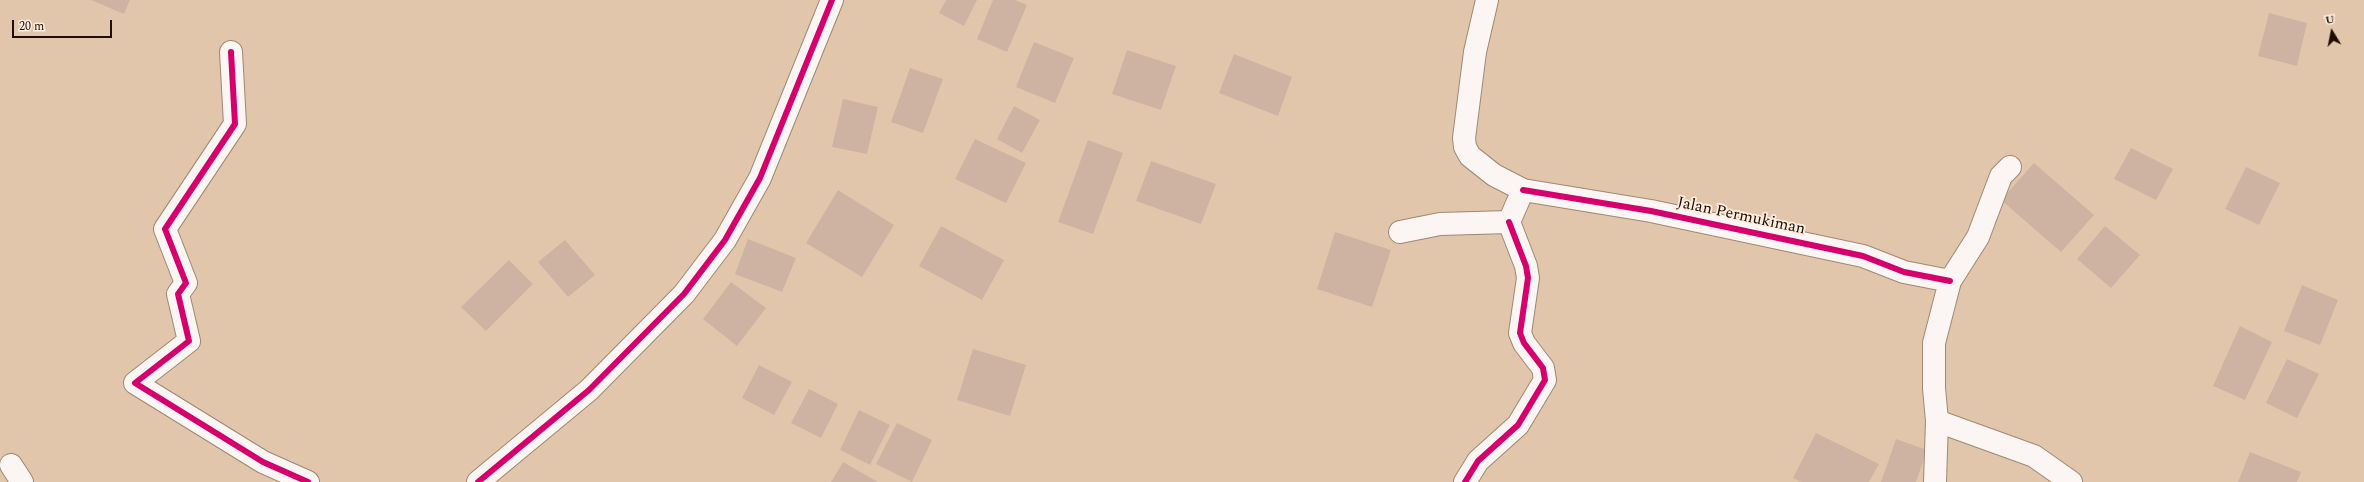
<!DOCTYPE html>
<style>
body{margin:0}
#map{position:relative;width:2364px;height:482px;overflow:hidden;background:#e2c6ac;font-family:Spectral,serif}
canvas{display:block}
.north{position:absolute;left:2312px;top:12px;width:40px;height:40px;-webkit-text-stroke:3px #feeee0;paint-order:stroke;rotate:350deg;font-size:11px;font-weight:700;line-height:16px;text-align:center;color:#1f0d00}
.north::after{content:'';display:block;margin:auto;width:14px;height:18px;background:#1f0d00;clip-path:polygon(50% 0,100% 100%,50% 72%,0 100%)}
.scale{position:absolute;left:12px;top:20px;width:100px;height:18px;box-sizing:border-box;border:2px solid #1f0d00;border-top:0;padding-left:5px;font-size:12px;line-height:14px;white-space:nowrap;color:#1f0d00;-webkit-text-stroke:3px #feeee0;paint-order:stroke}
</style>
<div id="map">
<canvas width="2364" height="482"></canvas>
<div class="north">U</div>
<div class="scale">20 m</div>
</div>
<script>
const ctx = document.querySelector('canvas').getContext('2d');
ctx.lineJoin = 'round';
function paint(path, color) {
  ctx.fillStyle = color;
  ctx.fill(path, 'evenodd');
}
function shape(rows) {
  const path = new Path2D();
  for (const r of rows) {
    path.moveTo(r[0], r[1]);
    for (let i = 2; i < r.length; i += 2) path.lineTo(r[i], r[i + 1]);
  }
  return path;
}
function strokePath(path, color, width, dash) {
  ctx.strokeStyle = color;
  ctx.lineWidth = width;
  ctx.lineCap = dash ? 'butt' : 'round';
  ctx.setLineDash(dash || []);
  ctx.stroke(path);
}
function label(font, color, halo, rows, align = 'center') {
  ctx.font = font + ' Spectral,serif';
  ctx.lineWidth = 3.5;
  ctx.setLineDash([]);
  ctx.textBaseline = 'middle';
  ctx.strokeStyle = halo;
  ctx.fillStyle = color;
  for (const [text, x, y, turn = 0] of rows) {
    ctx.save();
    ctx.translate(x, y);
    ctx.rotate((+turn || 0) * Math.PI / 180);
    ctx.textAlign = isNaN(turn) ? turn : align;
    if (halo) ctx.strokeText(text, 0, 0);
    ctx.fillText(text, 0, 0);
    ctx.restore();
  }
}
const building = shape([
 [91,0,130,0,124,14],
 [946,0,977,0,964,26,939,13],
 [993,0,1015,0,1027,5,1007,52,977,39],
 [2269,13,2307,23,2297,66,2258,56],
 [1034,42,1074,58,1055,103,1016,87],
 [1127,50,1176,66,1161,110,1112,94],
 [1234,54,1292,77,1278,116,1219,93],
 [910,68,943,79,923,133,891,122],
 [843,99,878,107,867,154,832,147],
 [1014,106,1040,120,1022,153,997,139],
 [975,139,1026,163,1006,203,955,179],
 [1088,140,1123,153,1093,234,1058,222],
 [2131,148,2173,169,2156,200,2114,179],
 [1151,161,1216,184,1201,224,1136,201],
 [2034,163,2094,215,2061,252,2001,200],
 [2246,167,2280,183,2259,225,2225,209],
 [838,190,894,225,862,277,806,243],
 [941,226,1004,260,982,300,919,266],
 [2105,226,2140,255,2111,288,2077,259],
 [1335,232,1391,250,1372,307,1317,289],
 [748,239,796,258,782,292,735,274],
 [565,240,595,275,568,297,538,262],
 [509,260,533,284,486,331,461,307],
 [731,282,766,308,737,346,703,319],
 [2302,285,2338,300,2320,345,2284,331],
 [2240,326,2272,342,2245,400,2213,386],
 [973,349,1026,365,1010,416,957,400],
 [2287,359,2319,374,2297,418,2266,403],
 [759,365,792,382,774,415,742,398],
 [809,389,838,404,821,438,791,423],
 [859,410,890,425,870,465,840,450],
 [897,423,932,440,912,482,876,464],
 [1816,433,1879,464,1869,482,1801,482,1793,478],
 [1896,439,1927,450,1916,482,1881,482],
 [2250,452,2301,472,2297,482,2238,482],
 [843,462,878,482,831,482]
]);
const minor = shape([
 [231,52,235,124,165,229,186,283,178,294,189,341,135,383,263,462,308,482],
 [2010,167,2001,176,1978,237,1950,281,1934,343,1934,388,1937,421,2034,456,2071,482],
 [1523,190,1651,211,1863,256,1904,272,1950,281],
 [1400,232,1440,224,1509,222,1523,190,1494,175,1470,156,1465,147,1464,138,1475,52,1487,0],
 [11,465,22,482],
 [1465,482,1478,461,1518,425,1545,380,1543,368,1524,343,1520,333,1528,278,1526,266,1509,222],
 [1935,482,1937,421]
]);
const tertiary = shape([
 [478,482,589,390,684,294,725,240,760,178,832,0]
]);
const cycleway = shape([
 [231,52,235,124,165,229,186,283,178,294,189,341,135,383,263,462,308,482],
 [1523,190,1651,211,1863,256,1904,272,1950,281],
 [478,482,589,390,684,294,725,240,760,178,832,0],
 [1465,482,1478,461,1518,425,1545,380,1543,368,1524,343,1520,333,1528,278,1526,266,1509,222]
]);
const streetNames = [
 ["Jalan Permukiman",1741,217,12]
];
paint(building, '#cfb3a2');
strokePath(minor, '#9e8874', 24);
strokePath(tertiary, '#9e8874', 24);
strokePath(minor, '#fbf6f3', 22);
strokePath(tertiary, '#fbf6f3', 22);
strokePath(cycleway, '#d6006c', 6);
label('16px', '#1f0d00', '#feeee0', streetNames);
</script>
